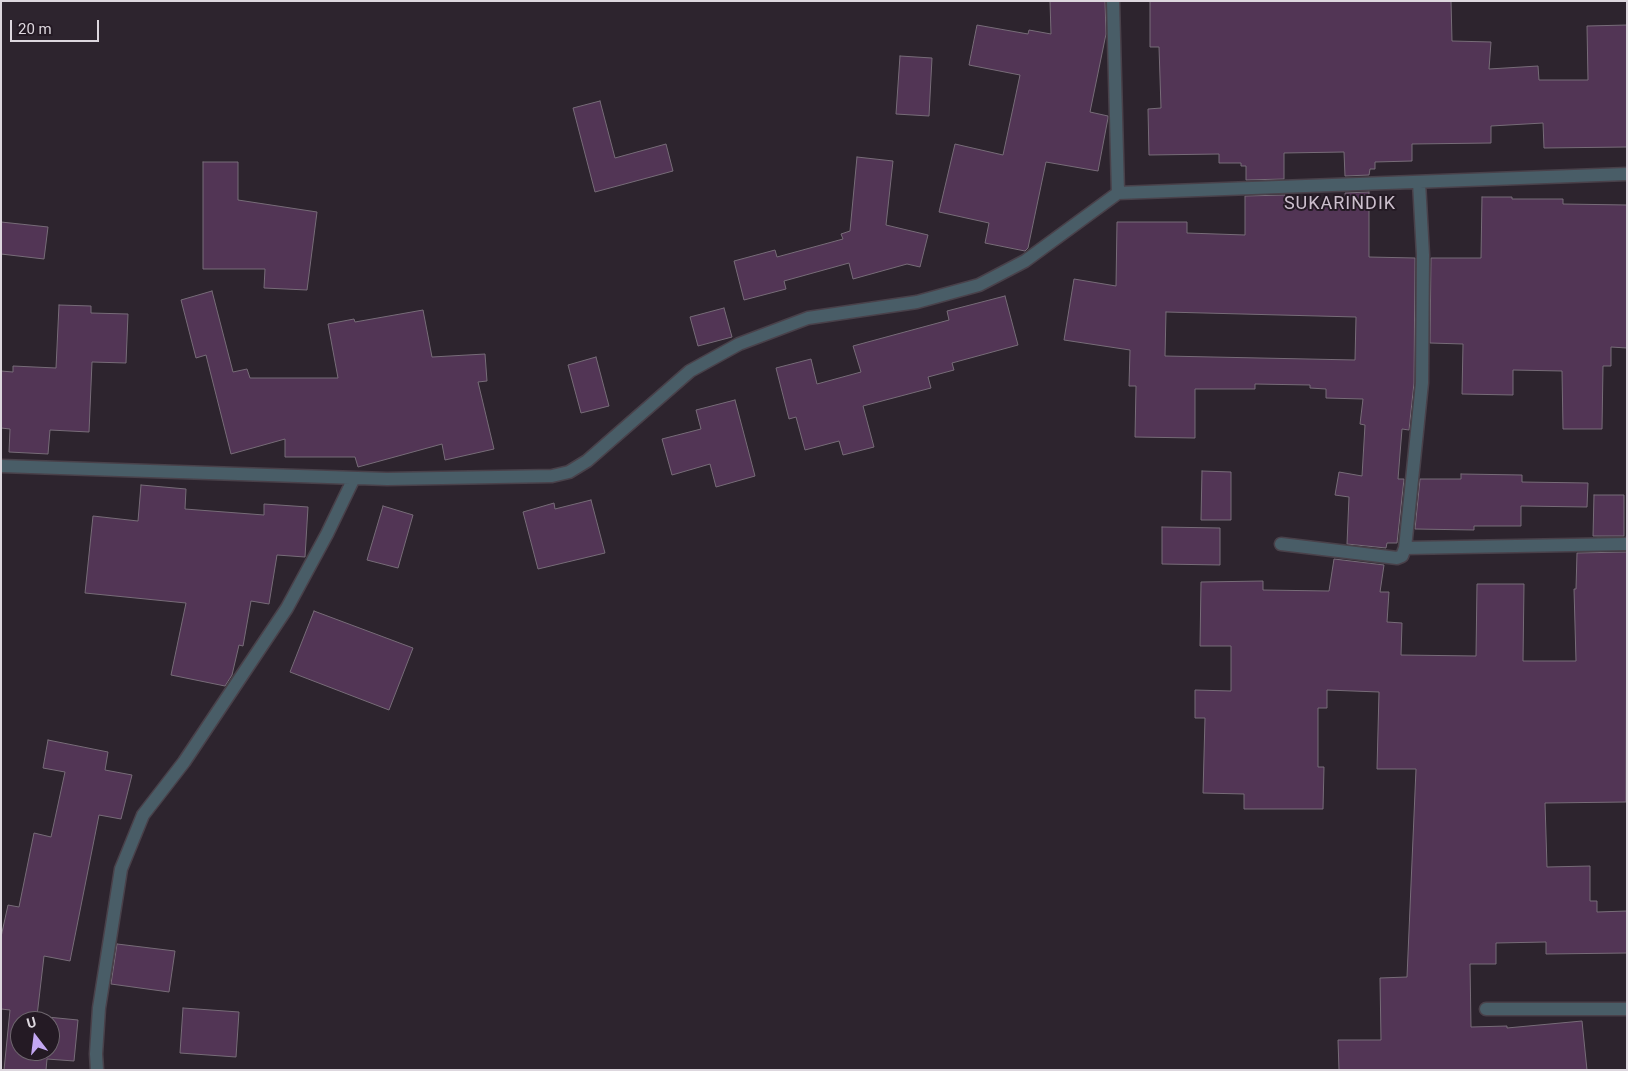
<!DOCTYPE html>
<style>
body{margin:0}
#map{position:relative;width:1628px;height:1071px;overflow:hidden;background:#2d242e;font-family:Roboto,sans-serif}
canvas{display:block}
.frame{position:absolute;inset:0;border:2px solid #ddd7de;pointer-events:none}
.north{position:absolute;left:10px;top:1011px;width:50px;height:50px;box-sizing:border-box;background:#241a24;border:1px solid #6e666e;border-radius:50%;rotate:345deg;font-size:14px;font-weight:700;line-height:20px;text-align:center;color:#ddd7de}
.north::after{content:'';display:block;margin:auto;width:18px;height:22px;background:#c3a7f2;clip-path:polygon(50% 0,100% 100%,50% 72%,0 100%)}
.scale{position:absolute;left:10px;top:20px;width:89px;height:22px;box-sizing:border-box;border:2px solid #ddd7de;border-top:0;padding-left:6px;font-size:15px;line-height:18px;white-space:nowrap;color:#ddd7de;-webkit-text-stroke:4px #241a24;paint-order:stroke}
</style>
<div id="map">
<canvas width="1628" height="1071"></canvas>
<div class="frame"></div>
<div class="north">U</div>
<div class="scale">20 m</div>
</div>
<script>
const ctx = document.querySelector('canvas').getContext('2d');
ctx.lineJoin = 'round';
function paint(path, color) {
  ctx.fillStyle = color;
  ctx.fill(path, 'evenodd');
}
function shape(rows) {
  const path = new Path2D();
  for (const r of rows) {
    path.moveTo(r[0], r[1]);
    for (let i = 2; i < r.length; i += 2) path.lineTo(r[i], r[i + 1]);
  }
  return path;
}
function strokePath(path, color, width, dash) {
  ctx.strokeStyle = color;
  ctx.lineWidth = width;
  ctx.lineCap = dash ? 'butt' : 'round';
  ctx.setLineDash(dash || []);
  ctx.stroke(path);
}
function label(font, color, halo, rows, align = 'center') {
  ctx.font = font + ' Roboto,sans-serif';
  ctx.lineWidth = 4;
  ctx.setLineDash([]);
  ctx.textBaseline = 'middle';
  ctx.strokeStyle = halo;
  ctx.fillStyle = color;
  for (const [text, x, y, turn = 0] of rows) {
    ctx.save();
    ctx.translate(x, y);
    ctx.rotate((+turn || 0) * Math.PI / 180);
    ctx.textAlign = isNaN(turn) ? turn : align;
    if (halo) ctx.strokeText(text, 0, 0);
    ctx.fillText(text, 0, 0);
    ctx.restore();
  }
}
const building = shape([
 [1050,1,1105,1,1106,34,1090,112,1108,116,1108,118,1098,171,1046,162,1028,248,1025,251,985,243,989,223,939,212,955,144,1003,155,1016,94,1020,75,969,65,977,25,1028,34,1029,30,1051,34,1050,1],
 [1150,1,1451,1,1452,41,1491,42,1489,69,1538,66,1539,80,1588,80,1587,26,1627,25,1627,147,1544,148,1543,123,1491,126,1491,143,1412,144,1412,161,1375,162,1375,169,1370,169,1369,175,1345,176,1344,152,1284,153,1284,179,1246,180,1246,166,1241,166,1241,163,1219,163,1219,154,1149,155,1148,109,1161,108,1159,47,1150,47,1150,1],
 [900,56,932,58,929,116,896,114,900,56],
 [600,101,615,158,666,144,673,171,595,192,573,108,600,101],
 [857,157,893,161,886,225,928,235,920,267,907,264,853,279,849,263,784,281,786,289,744,300,734,261,775,250,777,257,843,239,841,234,850,231,857,157],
 [203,162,238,162,238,200,317,212,307,290,264,288,265,269,203,269,203,162],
 [1369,192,1369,257,1415,258,1414,383,1409,430,1402,429,1398,479,1404,479,1397,543,1387,543,1386,548,1347,544,1349,497,1335,495,1339,472,1362,476,1365,425,1360,424,1363,399,1326,398,1326,389,1310,388,1310,385,1255,384,1255,389,1195,389,1195,438,1135,437,1136,386,1129,386,1130,350,1064,340,1074,279,1116,286,1117,222,1187,222,1187,233,1245,235,1245,196,1285,195,1285,206,1346,206,1345,193,1369,192],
 [1166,312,1356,317,1355,360,1165,356,1166,312],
 [1482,197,1512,197,1512,199,1563,199,1563,204,1627,205,1627,348,1611,347,1611,366,1603,366,1602,429,1563,429,1562,371,1513,370,1513,395,1462,394,1463,344,1430,343,1431,258,1481,258,1482,197],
 [1,222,48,227,44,259,1,254,1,222],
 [212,291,233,372,247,369,250,378,338,378,328,324,354,319,355,322,423,310,432,357,485,354,487,381,478,382,494,449,445,460,442,444,358,467,355,457,285,457,285,439,231,454,206,355,196,358,181,300,212,291],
 [1005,296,1018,345,952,363,954,370,928,377,931,388,863,406,874,447,843,455,839,441,805,450,796,417,789,419,776,368,811,359,817,384,861,372,853,346,949,320,947,311,1005,296],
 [59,305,91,306,91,313,128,314,126,363,92,362,89,432,50,430,48,454,9,452,10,429,1,428,1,371,13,372,13,366,56,368,59,305],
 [724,308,732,337,698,346,690,317,724,308],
 [596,357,609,406,581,413,568,365,596,357],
 [735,400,755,476,716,487,710,464,672,475,662,439,701,429,696,410,735,400],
 [1202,471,1231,472,1231,520,1201,520,1202,471],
 [1461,474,1522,475,1522,482,1588,483,1587,507,1521,506,1521,526,1474,526,1474,530,1415,529,1420,479,1461,479,1461,474],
 [141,485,186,489,185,509,264,515,264,504,308,507,305,557,277,555,269,604,251,601,243,646,239,645,232,675,225,686,171,675,186,603,85,593,93,516,138,521,141,485],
 [1594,495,1624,495,1624,536,1593,536,1594,495],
 [591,500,605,553,538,569,523,512,554,503,555,509,591,500],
 [383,506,413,515,398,568,367,560,383,506],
 [1162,527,1220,528,1220,565,1162,564,1162,527],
 [1627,552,1626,802,1545,803,1547,867,1590,866,1590,901,1597,901,1597,912,1627,911,1627,953,1546,954,1546,942,1496,943,1496,964,1470,964,1471,1027,1507,1026,1507,1028,1582,1021,1587,1070,1339,1070,1338,1040,1381,1040,1380,978,1407,977,1416,769,1377,769,1379,692,1327,690,1327,708,1318,708,1318,767,1324,767,1323,809,1244,809,1244,794,1203,793,1205,718,1195,718,1195,690,1231,691,1231,646,1200,646,1201,582,1263,581,1263,590,1329,591,1334,559,1384,565,1380,592,1389,592,1387,622,1402,623,1401,655,1476,656,1477,584,1524,584,1523,661,1576,661,1574,589,1576,589,1577,553,1627,552],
 [314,611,413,648,389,710,290,672,314,611],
 [48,740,108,752,105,770,132,775,121,819,99,815,70,961,44,956,37,1016,78,1020,74,1061,47,1059,46,1070,4,1070,10,1010,1,1009,1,937,8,905,19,907,34,833,51,837,65,772,43,768,48,740],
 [20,1021,50,1021,50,1051,20,1051,20,1021],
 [117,944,175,951,169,992,111,984,117,944],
 [183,1008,239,1012,236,1057,180,1053,183,1008]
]);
const street = shape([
 [1113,1,1118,193],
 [1,466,387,479,552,476,569,472,587,461,690,371,739,344,808,318,917,302,979,285,1025,261,1118,193,1627,174],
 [1281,544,1397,558,1402,556,1405,548,1422,383,1423,255,1419,182],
 [1405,548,1627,544],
 [1486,1009,1627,1009],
 [97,1070,96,1054,99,1008,121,869,143,815,184,762,287,608,327,534,354,478]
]);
const quarterNames = [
 ["SUKARINDIK",1340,204]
];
paint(building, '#523555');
strokePath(building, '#776c78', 1);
strokePath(street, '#49414a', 15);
strokePath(street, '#495d67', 12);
ctx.letterSpacing = '1px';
label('18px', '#ccbfcd', '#241a24', quarterNames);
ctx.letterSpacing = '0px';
</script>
